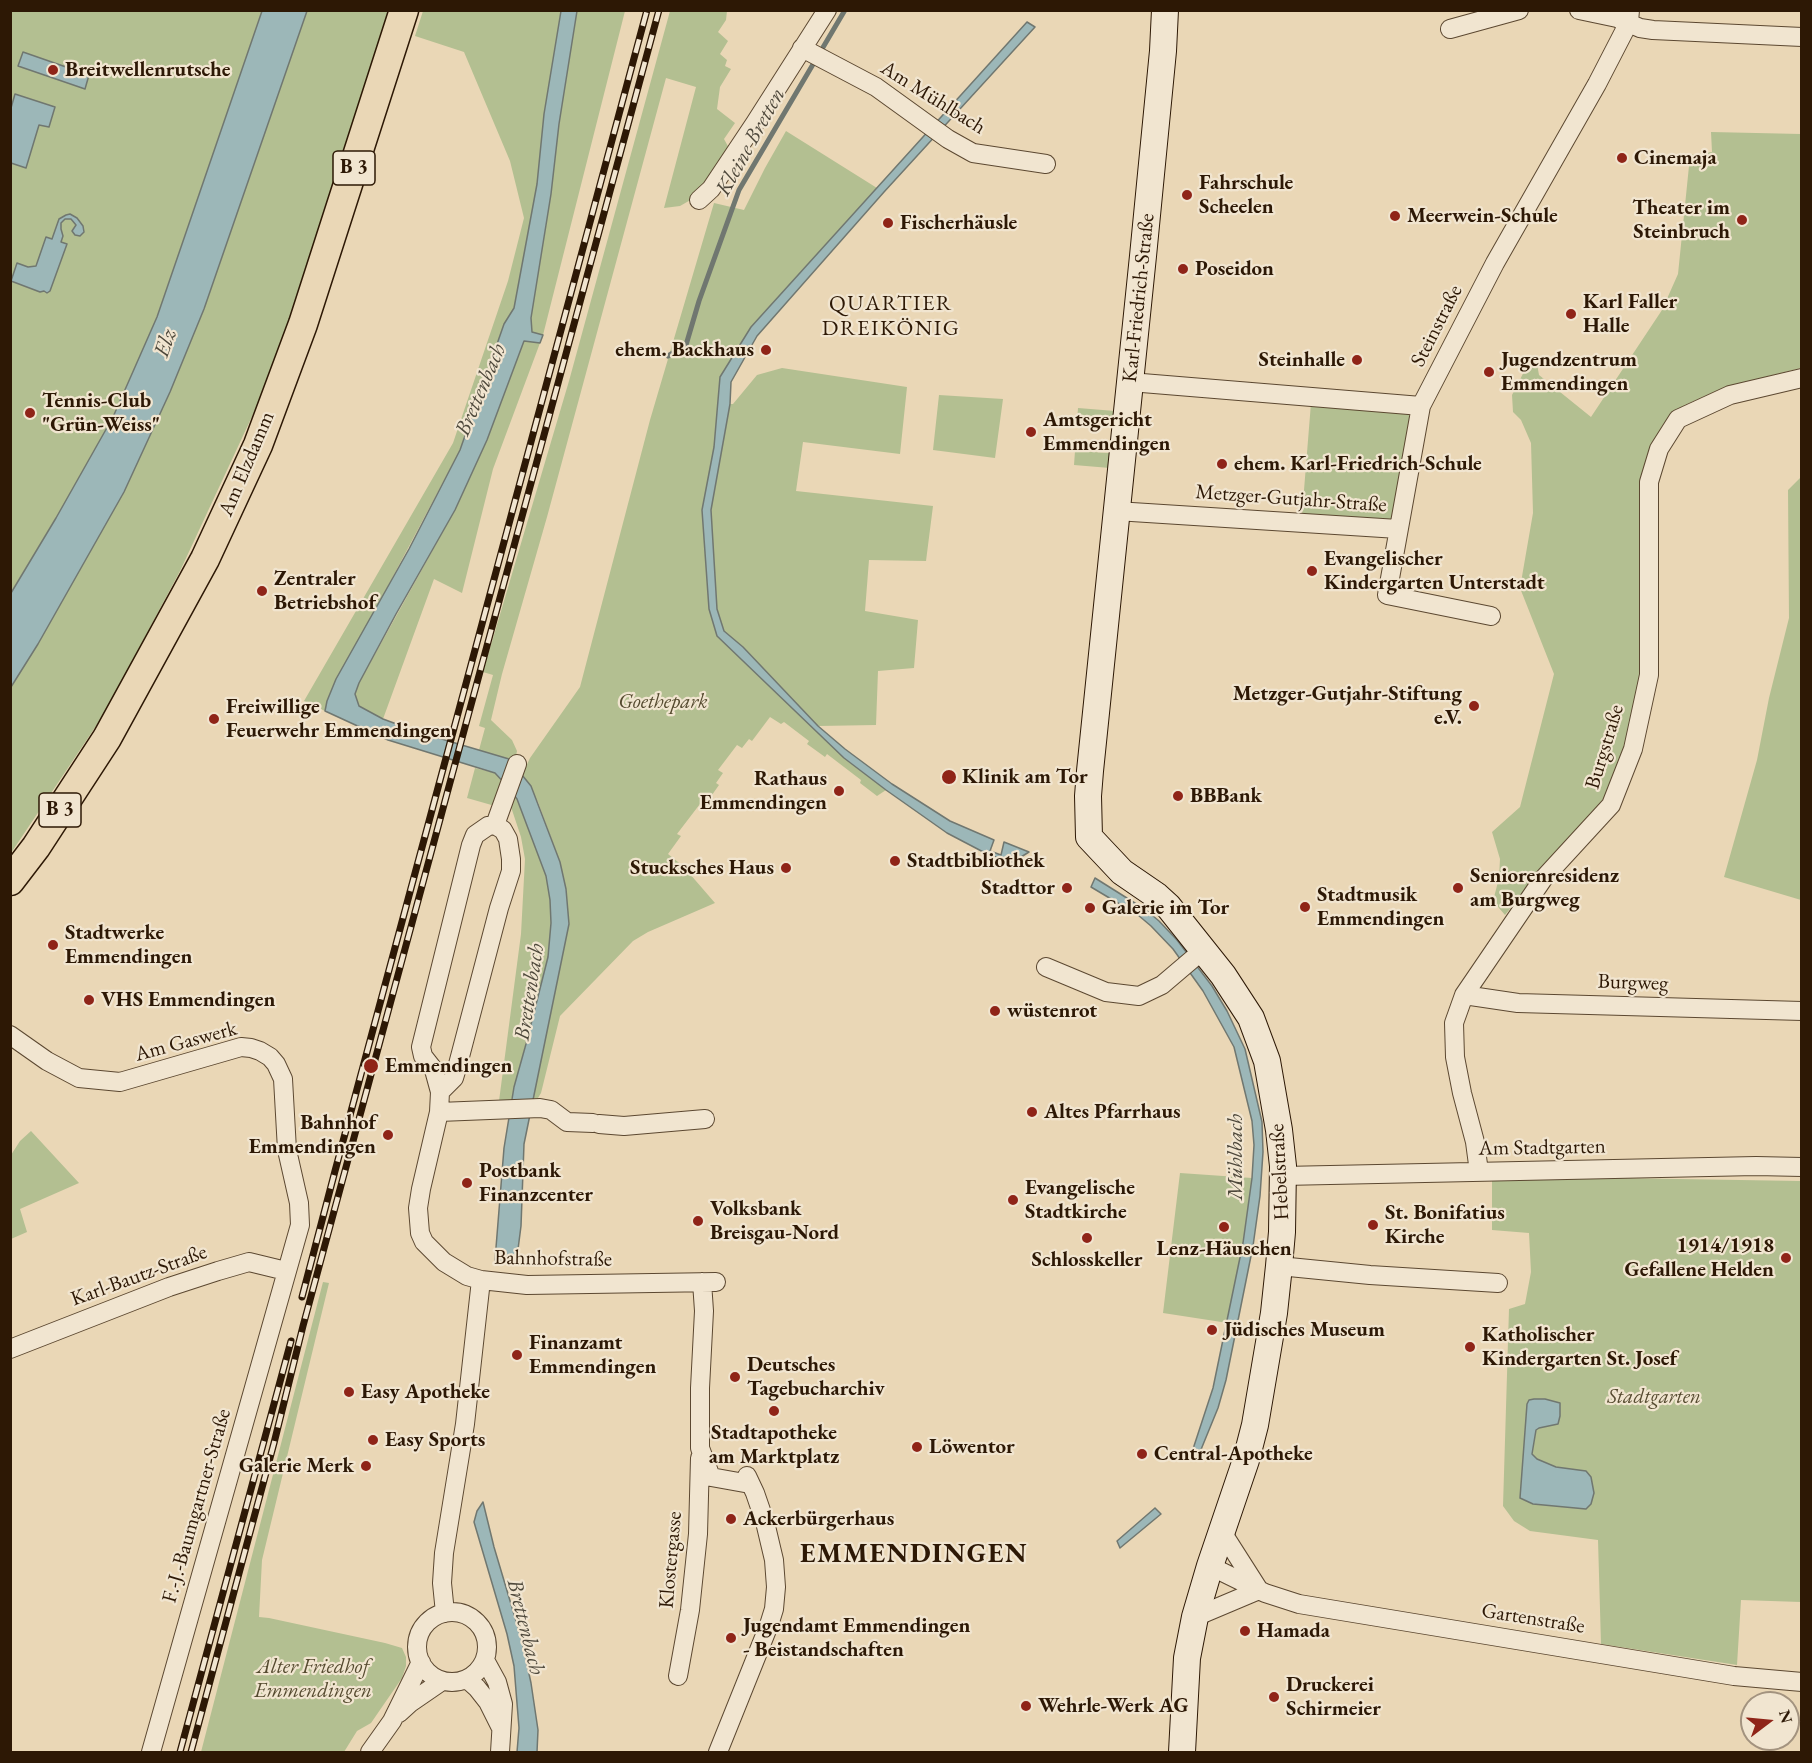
<!DOCTYPE html>
<meta charset="utf-8">
<style>
body{margin:0}
#map{position:relative;width:1812px;height:1763px;overflow:hidden;background:#ead7b6;font-family:"EB Garamond",serif}
canvas{display:block}
.frame{position:absolute;inset:0;border:12px solid #2d1805;pointer-events:none}
.north{position:absolute;left:1740px;top:1691px;width:60px;height:60px;box-sizing:border-box;background:#f1e5d0;border:2px solid #a3937f;border-radius:50%;rotate:74deg;font-size:16px;font-weight:700;line-height:24px;text-align:center;color:#2d1805}
.north::after{content:'';display:block;margin:auto;width:21px;height:27px;background:#8f2418;clip-path:polygon(50% 0,100% 100%,50% 72%,0 100%)}
</style>
<div id="map">
<canvas width="1812" height="1763"></canvas>
<div class="frame"></div>
<div class="north">N</div>
</div>
<script>
const ctx = document.querySelector('canvas').getContext('2d');
ctx.lineJoin = 'round';
function paint(path, color) {
  ctx.fillStyle = color;
  ctx.fill(path, 'evenodd');
}
function shape(rows) {
  const path = new Path2D();
  for (const r of rows) {
    if (r.length === 3) {
      path.moveTo(r[0] + r[2], r[1]);
      path.arc(r[0], r[1], r[2], 0, 2 * Math.PI);
      continue;
    }
    path.moveTo(r[0], r[1]);
    for (let i = 2; i < r.length; i += 2) path.lineTo(r[i], r[i + 1]);
  }
  return path;
}
function strokePath(path, color, width, dash) {
  ctx.strokeStyle = color;
  ctx.lineWidth = width;
  ctx.lineCap = dash ? 'butt' : 'round';
  ctx.setLineDash(dash || []);
  ctx.stroke(path);
}
function label(font, color, halo, rows, align = 'center') {
  ctx.font = font + ' "EB Garamond",serif';
  ctx.lineWidth = 4.5;
  ctx.setLineDash([]);
  ctx.textBaseline = 'middle';
  ctx.strokeStyle = halo;
  ctx.fillStyle = color;
  for (const [text, x, y, turn = 0] of rows) {
    ctx.save();
    ctx.translate(x, y);
    ctx.rotate((+turn || 0) * Math.PI / 180);
    ctx.textAlign = isNaN(turn) ? turn : align;
    if (halo) ctx.strokeText(text, 0, 0);
    ctx.fillText(text, 0, 0);
    ctx.restore();
  }
}
const green = shape([
 [10,11,262,11,157,317,113,417,56,518,11,593],
 [307,11,393,11,283,350,180,571,104,714,11,853,11,687,38,644,124,492,170,392,204,309],
 [423,11,561,11,544,114,537,184,514,308,504,325,460,450,327,701,325,711,304,701,453,443,508,281,524,218,510,161,464,52,415,36],
 [577,11,625,11,543,335,532,333,531,318,551,194,559,124],
 [670,11,727,11,726,20,718,32,728,41,720,54,727,60,725,66,731,69,720,87,717,109,735,123,724,139,730,150,694,198,680,206,664,208,696,87,666,78,547,517,502,674,491,720,512,740,517,751,514,765,479,750,485,728,479,726,493,675,483,672,569,381],
 [786,131,877,188,751,327,720,377,714,447,702,510,709,609,717,636,844,758,886,790,877,796,860,783,861,780,827,754,825,757,807,744,809,741,784,722,781,724,770,717,752,741,749,739,742,748,737,745,718,770,723,773,716,783,719,785,707,802,703,800,677,834,681,836,668,854,683,866,715,903,648,932,633,941,560,1016,541,1093,538,1098,533,1098,569,924,566,889,560,862,538,802,522,775,530,758,580,687,650,420,714,203,744,210,765,168],
 [1711,132,1801,134,1801,368,1725,387,1685,405,1670,418,1650,450,1643,630,1637,702,1626,749,1602,804,1552,857,1505,915,1493,901,1499,878,1500,859,1492,832,1520,807,1554,674,1520,588,1533,513,1531,443,1521,420,1513,412,1512,395,1530,360,1537,364,1539,375,1591,417,1662,310,1678,274,1689,166,1688,155,1712,152],
 [524,340,540,343,493,469,462,593,434,579,383,719,359,706,355,694,359,683,455,510,487,440],
 [782,368,907,387,900,454,803,442,796,491,933,506,926,561,869,560,865,611,918,620,914,668,878,671,876,725,818,726,743,647,724,631,717,609,711,510,730,404,733,404,757,375],
 [939,395,1003,399,995,458,933,450],
 [1311,403,1414,413,1394,520,1302,515],
 [1078,408,1115,411,1114,425,1077,423],
 [1075,451,1111,453,1110,468,1074,465],
 [1801,477,1801,900,1724,877,1757,760,1769,698,1789,618,1788,490],
 [475,768,495,773,507,786,517,799,546,876,550,900,551,923,548,957,511,1101,499,1101,521,934,525,859,521,837,511,807,502,808,467,798],
 [31,1131,79,1183,20,1209,27,1232,11,1239,11,1155,20,1141],
 [1180,1173,1252,1178,1243,1243,1228,1323,1163,1313],
 [1492,1176,1801,1181,1801,1602,1741,1600,1737,1665,1601,1644,1598,1540,1530,1531,1514,1521,1503,1506,1509,1309,1525,1304,1531,1272,1529,1233,1492,1230],
 [323,1282,329,1283,262,1560,259,1617,269,1618,385,1643,402,1648,406,1657,406,1666,402,1678,371,1723,357,1731,344,1752,201,1752]
]);
const water = shape([
 [262,11,307,11,204,309,170,392,124,492,38,644,11,687,11,593,56,518,113,417,157,317,262,11],
 [561,11,577,11,559,124,551,194,531,318,532,332,543,335,540,343,524,341,487,440,455,510,396,614,359,683,355,694,359,706,383,719,418,732,509,759,531,786,560,862,566,889,569,924,524,1144,521,1226,517,1257,514,1262,495,1260,504,1148,514,1087,526,1044,548,957,551,923,550,900,546,876,517,799,507,786,495,773,388,740,325,711,327,701,336,679,409,549,460,450,504,324,514,308,537,184,544,114,561,11],
 [1027,22,1035,27,884,192,757,336,731,382,730,404,711,510,717,609,724,631,743,647,818,726,845,749,892,784,950,821,994,840,990,851,1001,855,1004,842,1029,852,1013,862,989,855,947,833,886,790,844,758,717,636,709,609,702,510,714,447,720,377,751,327,1027,22],
 [23,52,89,75,85,89,18,66,23,52],
 [15,94,55,107,49,127,39,125,26,168,11,163,11,108,15,94],
 [70,214,77,218,83,226,84,232,80,236,75,235,72,231,76,225,71,219,65,219,61,223,61,229,63,236,61,242,67,244,50,291,47,293,44,291,40,292,11,281,17,263,28,267,36,266,46,237,52,239,59,219,66,215,70,214],
 [1095,878,1146,910,1159,921,1177,940,1212,986,1227,1011,1245,1049,1262,1122,1263,1152,1260,1196,1253,1246,1226,1380,1218,1408,1200,1452,1193,1449,1213,1388,1243,1243,1252,1178,1254,1145,1252,1121,1234,1047,1203,991,1173,949,1151,926,1138,915,1091,887,1095,878],
 [1534,1399,1545,1399,1560,1403,1560,1416,1558,1424,1539,1428,1536,1430,1532,1454,1537,1459,1556,1467,1586,1471,1591,1477,1594,1493,1591,1504,1586,1509,1533,1504,1520,1498,1527,1404,1529,1400,1534,1399],
 [483,1502,494,1547,522,1641,531,1683,538,1730,537,1752,517,1752,519,1728,514,1666,507,1634,474,1522,477,1511,483,1502],
 [1155,1508,1161,1514,1120,1548,1117,1541,1155,1508]
]);
const stream = shape([
 [668,356,686,345,699,301,739,190,845,10]
]);
const street = shape([
 [1579,10,1617,18,1640,28,1653,30,1802,37],
 [1450,29,1519,10],
 [802,48,876,87,948,139,973,153,1046,164],
 [699,200,711,189,755,123,827,10],
 [1130,382,1421,406,1495,263,1597,84,1629,22,1630,10],
 [1421,406,1387,595,1491,616],
 [1116,511,1398,529],
 [495,825,517,764],
 [1046,967,1106,992,1139,996,1162,985,1202,951],
 [1464,995,1518,1003,1802,1011],
 [10,1035,47,1061,79,1078,120,1082,241,1047,251,1048,260,1051,270,1057,276,1064,283,1079,287,1150,299,1203,300,1225,151,1752],
 [440,1092,454,1078,457,1068,499,908,511,871,511,859,508,839,503,830,495,825,488,826,475,835,471,845,421,1047,423,1056,434,1070,440,1092,439,1112,421,1189,418,1208,420,1233,424,1242,444,1262,467,1276,481,1280,527,1285,716,1282],
 [439,1112,540,1108,551,1110,567,1122,593,1123],
 [599,1124,624,1126,705,1119],
 [1479,1172,1475,1142,1462,1093,1455,1057,1454,1023,1464,995,1543,879,1611,805,1633,749,1649,675,1649,482,1659,449,1678,419,1730,395,1802,378],
 [1283,1176,1756,1166,1802,1167],
 [1279,1266,1370,1275,1498,1283],
 [702,1282,704,1311,700,1388,700,1448,711,1477,750,1484],
 [10,1349,169,1287,218,1271,249,1262,286,1271],
 [1222,1532,1259,1590],
 [1210,1566,1265,1593,1299,1604,1734,1676,1802,1682],
 [452,1647,35],
 [445,1613,442,1583,444,1553,465,1424,481,1280],
 [1195,1617,1259,1590],
 [485,1660,497,1682,503,1704,500,1752],
 [678,1676,690,1610,698,1534,700,1458],
 [467,1679,477,1688,488,1702,500,1726],
 [399,1713,410,1703,442,1681],
 [370,1752,392,1721,421,1662],
 [718,1752,769,1625,774,1609,776,1587,774,1560,765,1522,755,1493,747,1476]
]);
const secondary = shape([
 [1165,10,1163,51,1143,256,1090,771,1088,796,1089,837,1122,872,1157,896,1168,906,1223,975,1251,1018,1267,1061,1279,1130,1283,1166,1282,1232,1279,1266,1274,1313,1255,1425,1246,1460,1210,1566,1195,1617,1187,1658,1182,1752]
]);
const primary = shape([
 [10,881,36,847,107,738,205,559,258,445,303,324,404,10]
]);
const rail = shape([
 [302,1297,335,1171,647,10],
 [180,1752,291,1341],
 [191,1752,274,1443,303,1326,659,10]
]);
const markers = [
 [53,70,6,"#8f2418"],
 [1622,158,6,"#8f2418"],
 [1187,195,6,"#8f2418"],
 [1395,216,6,"#8f2418"],
 [1742,220,6,"#8f2418"],
 [888,223,6,"#8f2418"],
 [1183,269,6,"#8f2418"],
 [1571,314,6,"#8f2418"],
 [766,350,6,"#8f2418"],
 [1357,360,6,"#8f2418"],
 [1489,372,6,"#8f2418"],
 [30,413,6,"#8f2418"],
 [1031,432,6,"#8f2418"],
 [1222,464,6,"#8f2418"],
 [1312,571,6,"#8f2418"],
 [262,591,6,"#8f2418"],
 [1474,706,6,"#8f2418"],
 [214,719,6,"#8f2418"],
 [949,777,8,"#8f2418"],
 [839,791,6,"#8f2418"],
 [1178,796,6,"#8f2418"],
 [895,861,6,"#8f2418"],
 [786,868,6,"#8f2418"],
 [1067,888,6,"#8f2418"],
 [1458,888,6,"#8f2418"],
 [1305,907,6,"#8f2418"],
 [1090,908,6,"#8f2418"],
 [53,945,6,"#8f2418"],
 [89,1000,6,"#8f2418"],
 [995,1011,6,"#8f2418"],
 [371,1066,8,"#8f2418"],
 [1032,1112,6,"#8f2418"],
 [388,1135,6,"#8f2418"],
 [467,1183,6,"#8f2418"],
 [1013,1200,6,"#8f2418"],
 [698,1221,6,"#8f2418"],
 [1373,1225,6,"#8f2418"],
 [1224,1227,6,"#8f2418"],
 [1087,1238,6,"#8f2418"],
 [1786,1258,6,"#8f2418"],
 [1212,1330,6,"#8f2418"],
 [1470,1347,6,"#8f2418"],
 [517,1355,6,"#8f2418"],
 [735,1377,6,"#8f2418"],
 [349,1392,6,"#8f2418"],
 [774,1411,6,"#8f2418"],
 [373,1440,6,"#8f2418"],
 [917,1447,6,"#8f2418"],
 [1142,1454,6,"#8f2418"],
 [366,1466,6,"#8f2418"],
 [731,1519,6,"#8f2418"],
 [1245,1631,6,"#8f2418"],
 [731,1638,6,"#8f2418"],
 [1274,1697,6,"#8f2418"],
 [1026,1706,6,"#8f2418"]
];
const shields = [
 [354,168,42],
 [60,810,42]
];
const shieldNames = [
 ["B 3",354,168],
 ["B 3",60,810]
];
const poiNames = [
 ["Breitwellenrutsche",65,70],
 ["Cinemaja",1634,158],
 ["Fahrschule",1199,183],
 ["Scheelen",1199,207],
 ["Theater im",1730,208,"right"],
 ["Steinbruch",1730,232,"right"],
 ["Meerwein-Schule",1407,216],
 ["Fischerhäusle",900,223],
 ["Poseidon",1195,269],
 ["Karl Faller",1583,302],
 ["Halle",1583,326],
 ["ehem. Backhaus",754,350,"right"],
 ["Steinhalle",1345,360,"right"],
 ["Jugendzentrum",1501,360],
 ["Emmendingen",1501,384],
 ["Tennis-Club",42,401],
 ["\"Grün-Weiss\"",42,425],
 ["Amtsgericht",1043,420],
 ["Emmendingen",1043,444],
 ["ehem. Karl-Friedrich-Schule",1234,464],
 ["Evangelischer",1324,559],
 ["Kindergarten Unterstadt",1324,583],
 ["Zentraler",274,579],
 ["Betriebshof",274,603],
 ["Metzger-Gutjahr-Stiftung",1462,694,"right"],
 ["e.V.",1462,718,"right"],
 ["Freiwillige",226,707],
 ["Feuerwehr Emmendingen",226,731],
 ["Klinik am Tor",962,777],
 ["Rathaus",827,779,"right"],
 ["Emmendingen",827,803,"right"],
 ["BBBank",1190,796],
 ["Stadtbibliothek",907,861],
 ["Stucksches Haus",774,868,"right"],
 ["Seniorenresidenz",1470,876],
 ["am Burgweg",1470,900],
 ["Stadttor",1055,888,"right"],
 ["Stadtmusik",1317,895],
 ["Emmendingen",1317,919],
 ["Galerie im Tor",1102,908],
 ["Stadtwerke",65,933],
 ["Emmendingen",65,957],
 ["VHS Emmendingen",101,1000],
 ["wüstenrot",1007,1011],
 ["Emmendingen",385,1066],
 ["Altes Pfarrhaus",1044,1112],
 ["Bahnhof",376,1123,"right"],
 ["Emmendingen",376,1147,"right"],
 ["Postbank",479,1171],
 ["Finanzcenter",479,1195],
 ["Evangelische",1025,1188],
 ["Stadtkirche",1025,1212],
 ["Volksbank",710,1209],
 ["Breisgau-Nord",710,1233],
 ["St. Bonifatius",1385,1213],
 ["Kirche",1385,1237],
 ["1914/1918",1774,1246,"right"],
 ["Gefallene Helden",1774,1270,"right"],
 ["Lenz-Häuschen",1224,1249,"center"],
 ["Schlosskeller",1087,1260,"center"],
 ["Jüdisches Museum",1224,1330],
 ["Katholischer",1482,1335],
 ["Kindergarten St. Josef",1482,1359],
 ["Finanzamt",529,1343],
 ["Emmendingen",529,1367],
 ["Deutsches",747,1365],
 ["Tagebucharchiv",747,1389],
 ["Easy Apotheke",361,1392],
 ["Stadtapotheke",774,1433,"center"],
 ["am Marktplatz",774,1457,"center"],
 ["Easy Sports",385,1440],
 ["Löwentor",929,1447],
 ["Central-Apotheke",1154,1454],
 ["Galerie Merk",354,1466,"right"],
 ["Ackerbürgerhaus",743,1519],
 ["Jugendamt Emmendingen",743,1626],
 ["- Beistandschaften",743,1650],
 ["Hamada",1257,1631],
 ["Druckerei",1286,1685],
 ["Schirmeier",1286,1709],
 ["Wehrle-Werk AG",1038,1706]
];
const streetNames = [
 ["Am Mühlbach",933,98,32],
 ["Karl-Friedrich-Straße",1139,298,-84],
 ["Steinstraße",1437,326,-63],
 ["Am Elzdamm",247,464,-67],
 ["Metzger-Gutjahr-Straße",1291,499,4],
 ["Burgstraße",1605,747,-73],
 ["Burgweg",1633,983,2],
 ["Am Gaswerk",186,1042,-15],
 ["Am Stadtgarten",1542,1148,-1],
 ["Hebelstraße",1280,1172,-93],
 ["Bahnhofstraße",553,1259,1],
 ["Karl-Bautz-Straße",139,1276,-20],
 ["F.-J.-Baumgartner-Straße",197,1506,-74],
 ["Klostergasse",671,1560,-85],
 ["Gartenstraße",1533,1619,9]
];
const parkNames = [
 ["Goethepark",663,702],
 ["Stadtgarten",1654,1397],
 ["Alter Friedhof",313,1667],
 ["Emmendingen",313,1691]
];
const waterNames = [
 ["Kleine Bretten",751,142,-61],
 ["Elz",166,343,-71],
 ["Brettenbach",481,390,-67],
 ["Brettenbach",530,992,-81],
 ["Mühlbach",1236,1157,-90],
 ["Brettenbach",525,1627,76]
];
const neighbourhoodNames = [
 ["QUARTIER",891,304],
 ["DREIKÖNIG",891,329]
];
const districtNames = [
 ["EMMENDINGEN",914,1555]
];
paint(green, '#b3bf91');
paint(water, '#9cb7b8');
strokePath(water, '#707770', 1.5);
strokePath(stream, '#707770', 5);
strokePath(street, '#5c4831', 20);
strokePath(secondary, '#2d1805', 28);
strokePath(primary, '#2d1805', 31);
strokePath(street, '#f1e5d0', 18);
strokePath(secondary, '#f1e5d0', 26);
strokePath(primary, '#ead7b6', 28);
strokePath(rail, '#2d1805', 7);
strokePath(rail, '#f1e5d0', 4.5, [14]);
for (const [x, y, r, color] of markers) {
  const dot = new Path2D();
  dot.arc(x, y, r, 0, 2 * Math.PI);
  ctx.fillStyle = color;
  ctx.fill(dot);
  strokePath(dot, '#f1e5d0', 2);
}
for (const [x, y, w] of shields) {
  const box = new Path2D();
  box.roundRect(x - w / 2, y - 17, w, 34, 4.5);
  ctx.fillStyle = '#f1e5d0';
  ctx.fill(box);
  strokePath(box, '#2d1805', 1.5);
}
label('bold 20px', '#2d1805', null, shieldNames);
label('bold 21px', '#2d1805', '#f1e5d0', poiNames, 'left');
label('21px', '#2d1805', '#f1e5d0', streetNames);
label('italic 21px', '#554a2f', '#f1e5d0', parkNames);
label('italic 22px', '#4e483b', '#f1e5d0', waterNames);
ctx.letterSpacing = '1.5px';
label('22px', '#2d1805', '#f1e5d0', neighbourhoodNames);
ctx.letterSpacing = '0px';
ctx.letterSpacing = '1.5px';
label('bold 27px', '#2d1805', '#f1e5d0', districtNames);
ctx.letterSpacing = '0px';
</script>
